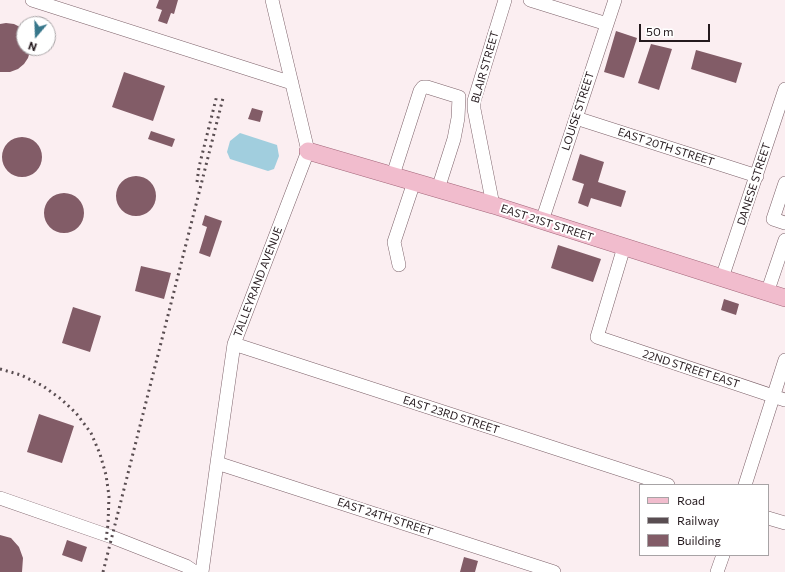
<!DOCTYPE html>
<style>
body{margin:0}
#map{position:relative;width:785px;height:572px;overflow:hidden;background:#fbeef1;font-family:Commissioner,sans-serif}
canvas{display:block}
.legend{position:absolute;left:639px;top:484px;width:130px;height:72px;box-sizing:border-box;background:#fff;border:1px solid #a7a3a5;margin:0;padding:5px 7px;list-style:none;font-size:12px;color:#24191d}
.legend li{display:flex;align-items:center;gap:8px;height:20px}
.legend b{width:20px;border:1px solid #a7a3a5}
.north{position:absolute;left:16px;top:16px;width:40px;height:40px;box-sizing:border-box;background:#fff;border:1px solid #a7a3a5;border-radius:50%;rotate:199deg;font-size:11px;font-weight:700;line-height:16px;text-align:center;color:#24191d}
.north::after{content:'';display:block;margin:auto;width:14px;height:18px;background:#37778b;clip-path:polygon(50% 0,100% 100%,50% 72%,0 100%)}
.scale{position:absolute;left:639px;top:24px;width:71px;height:18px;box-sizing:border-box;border:2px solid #24191d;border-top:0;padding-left:5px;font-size:12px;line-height:14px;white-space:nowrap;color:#24191d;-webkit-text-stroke:3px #fff;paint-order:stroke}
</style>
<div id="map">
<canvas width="785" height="572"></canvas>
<ul class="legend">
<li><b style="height:5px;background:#f1bccd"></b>Road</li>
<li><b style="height:5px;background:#594d51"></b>Railway</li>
<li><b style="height:11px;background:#825c67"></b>Building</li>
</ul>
<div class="north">N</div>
<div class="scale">50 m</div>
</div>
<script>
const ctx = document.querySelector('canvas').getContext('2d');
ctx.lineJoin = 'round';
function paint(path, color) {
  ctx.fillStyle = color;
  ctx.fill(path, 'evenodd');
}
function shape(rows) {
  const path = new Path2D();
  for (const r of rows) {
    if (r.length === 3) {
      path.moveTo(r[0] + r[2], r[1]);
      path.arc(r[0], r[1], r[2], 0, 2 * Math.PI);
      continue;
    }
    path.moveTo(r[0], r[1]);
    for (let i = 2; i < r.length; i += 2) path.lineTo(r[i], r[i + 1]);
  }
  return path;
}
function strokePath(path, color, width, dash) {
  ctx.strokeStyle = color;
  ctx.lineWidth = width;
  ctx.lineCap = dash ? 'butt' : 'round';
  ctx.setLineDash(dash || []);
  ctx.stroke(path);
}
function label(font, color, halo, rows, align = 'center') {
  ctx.font = font + ' Commissioner,sans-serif';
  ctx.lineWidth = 4;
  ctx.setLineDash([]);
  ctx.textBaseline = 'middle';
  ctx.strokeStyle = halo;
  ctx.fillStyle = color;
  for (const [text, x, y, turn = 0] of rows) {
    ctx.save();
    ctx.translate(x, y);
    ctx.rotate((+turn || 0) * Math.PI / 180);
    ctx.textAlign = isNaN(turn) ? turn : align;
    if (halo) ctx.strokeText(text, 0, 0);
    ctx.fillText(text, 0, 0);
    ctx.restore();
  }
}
const water = shape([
 [240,133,277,145,279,156,274,169,268,171,230,159,227,152,230,141]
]);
const building = shape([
 [159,0,178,0,174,14,171,13,167,24,158,21,162,10,156,8],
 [6,23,14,24,22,28,24,31,24,48,31,48,28,58,24,64,18,69,10,72,0,72,0,24],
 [616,31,637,38,624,78,604,72],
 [651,44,672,49,659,90,638,83],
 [696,50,742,63,736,83,691,69],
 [124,72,165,86,153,121,112,107],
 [252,108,263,111,260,122,248,119],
 [151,131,175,139,172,147,148,139],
 [22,157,20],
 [580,154,604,162,598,182,626,191,621,207,591,198,588,207,578,203,584,184,572,180],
 [136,196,20],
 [64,213,20],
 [205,215,222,221,210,257,199,253,207,227,202,225],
 [558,245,601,259,593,282,551,268],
 [141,266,171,273,164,299,135,291],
 [724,299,739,304,736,315,721,310],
 [73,307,101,316,90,352,62,343],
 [39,414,74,426,62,463,27,452],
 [0,535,11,538,19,547,23,558,22,572,0,572],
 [67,540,87,547,82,562,62,555],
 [464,557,478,561,475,572,460,572]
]);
const minor = shape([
 [32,0,292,83],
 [530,0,607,24],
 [576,118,757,176],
 [393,175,420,91,423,87,427,87,459,97,458,118,454,139,438,189],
 [785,183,773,219,785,223],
 [493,205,474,109,474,101,505,0],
 [542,221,615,0],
 [624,247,597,337,785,400],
 [399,265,394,242,414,182],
 [722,278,785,89],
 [767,293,785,240],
 [234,344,668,485],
 [217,463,554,572],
 [745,485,785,360],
 [0,498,112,537,186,566,195,572],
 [768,518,785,523],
 [202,572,217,463,234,344,308,151,272,0],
 [717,572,723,555]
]);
const major = shape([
 [308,151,493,205,785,298]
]);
const rail = shape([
 [197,182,199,167,217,95],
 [0,369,21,375,43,386,61,399,76,413,91,433,100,454,106,475,109,496,108,524,106,540],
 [103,572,223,98]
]);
const streetNames = [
 ["BLAIR STREET",485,67,-74],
 ["LOUISE STREET",578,111,-72],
 ["EAST 20TH STREET",666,147,18],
 ["DANESE STREET",754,184,-72],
 ["EAST 21ST STREET",547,223,18],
 ["TALLEYRAND AVENUE",258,282,-69],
 ["22ND STREET EAST",691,369,18],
 ["EAST 23RD STREET",451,415,18],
 ["EAST 24TH STREET",385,517,18]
];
paint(water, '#a1cede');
paint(building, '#825c67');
strokePath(minor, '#7d626a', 14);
strokePath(major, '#a3667a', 18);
strokePath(minor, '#fff', 13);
strokePath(major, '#f1bccd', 17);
strokePath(rail, '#594d51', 3, [2, 4]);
label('11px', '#24191d', '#fff', streetNames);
</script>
